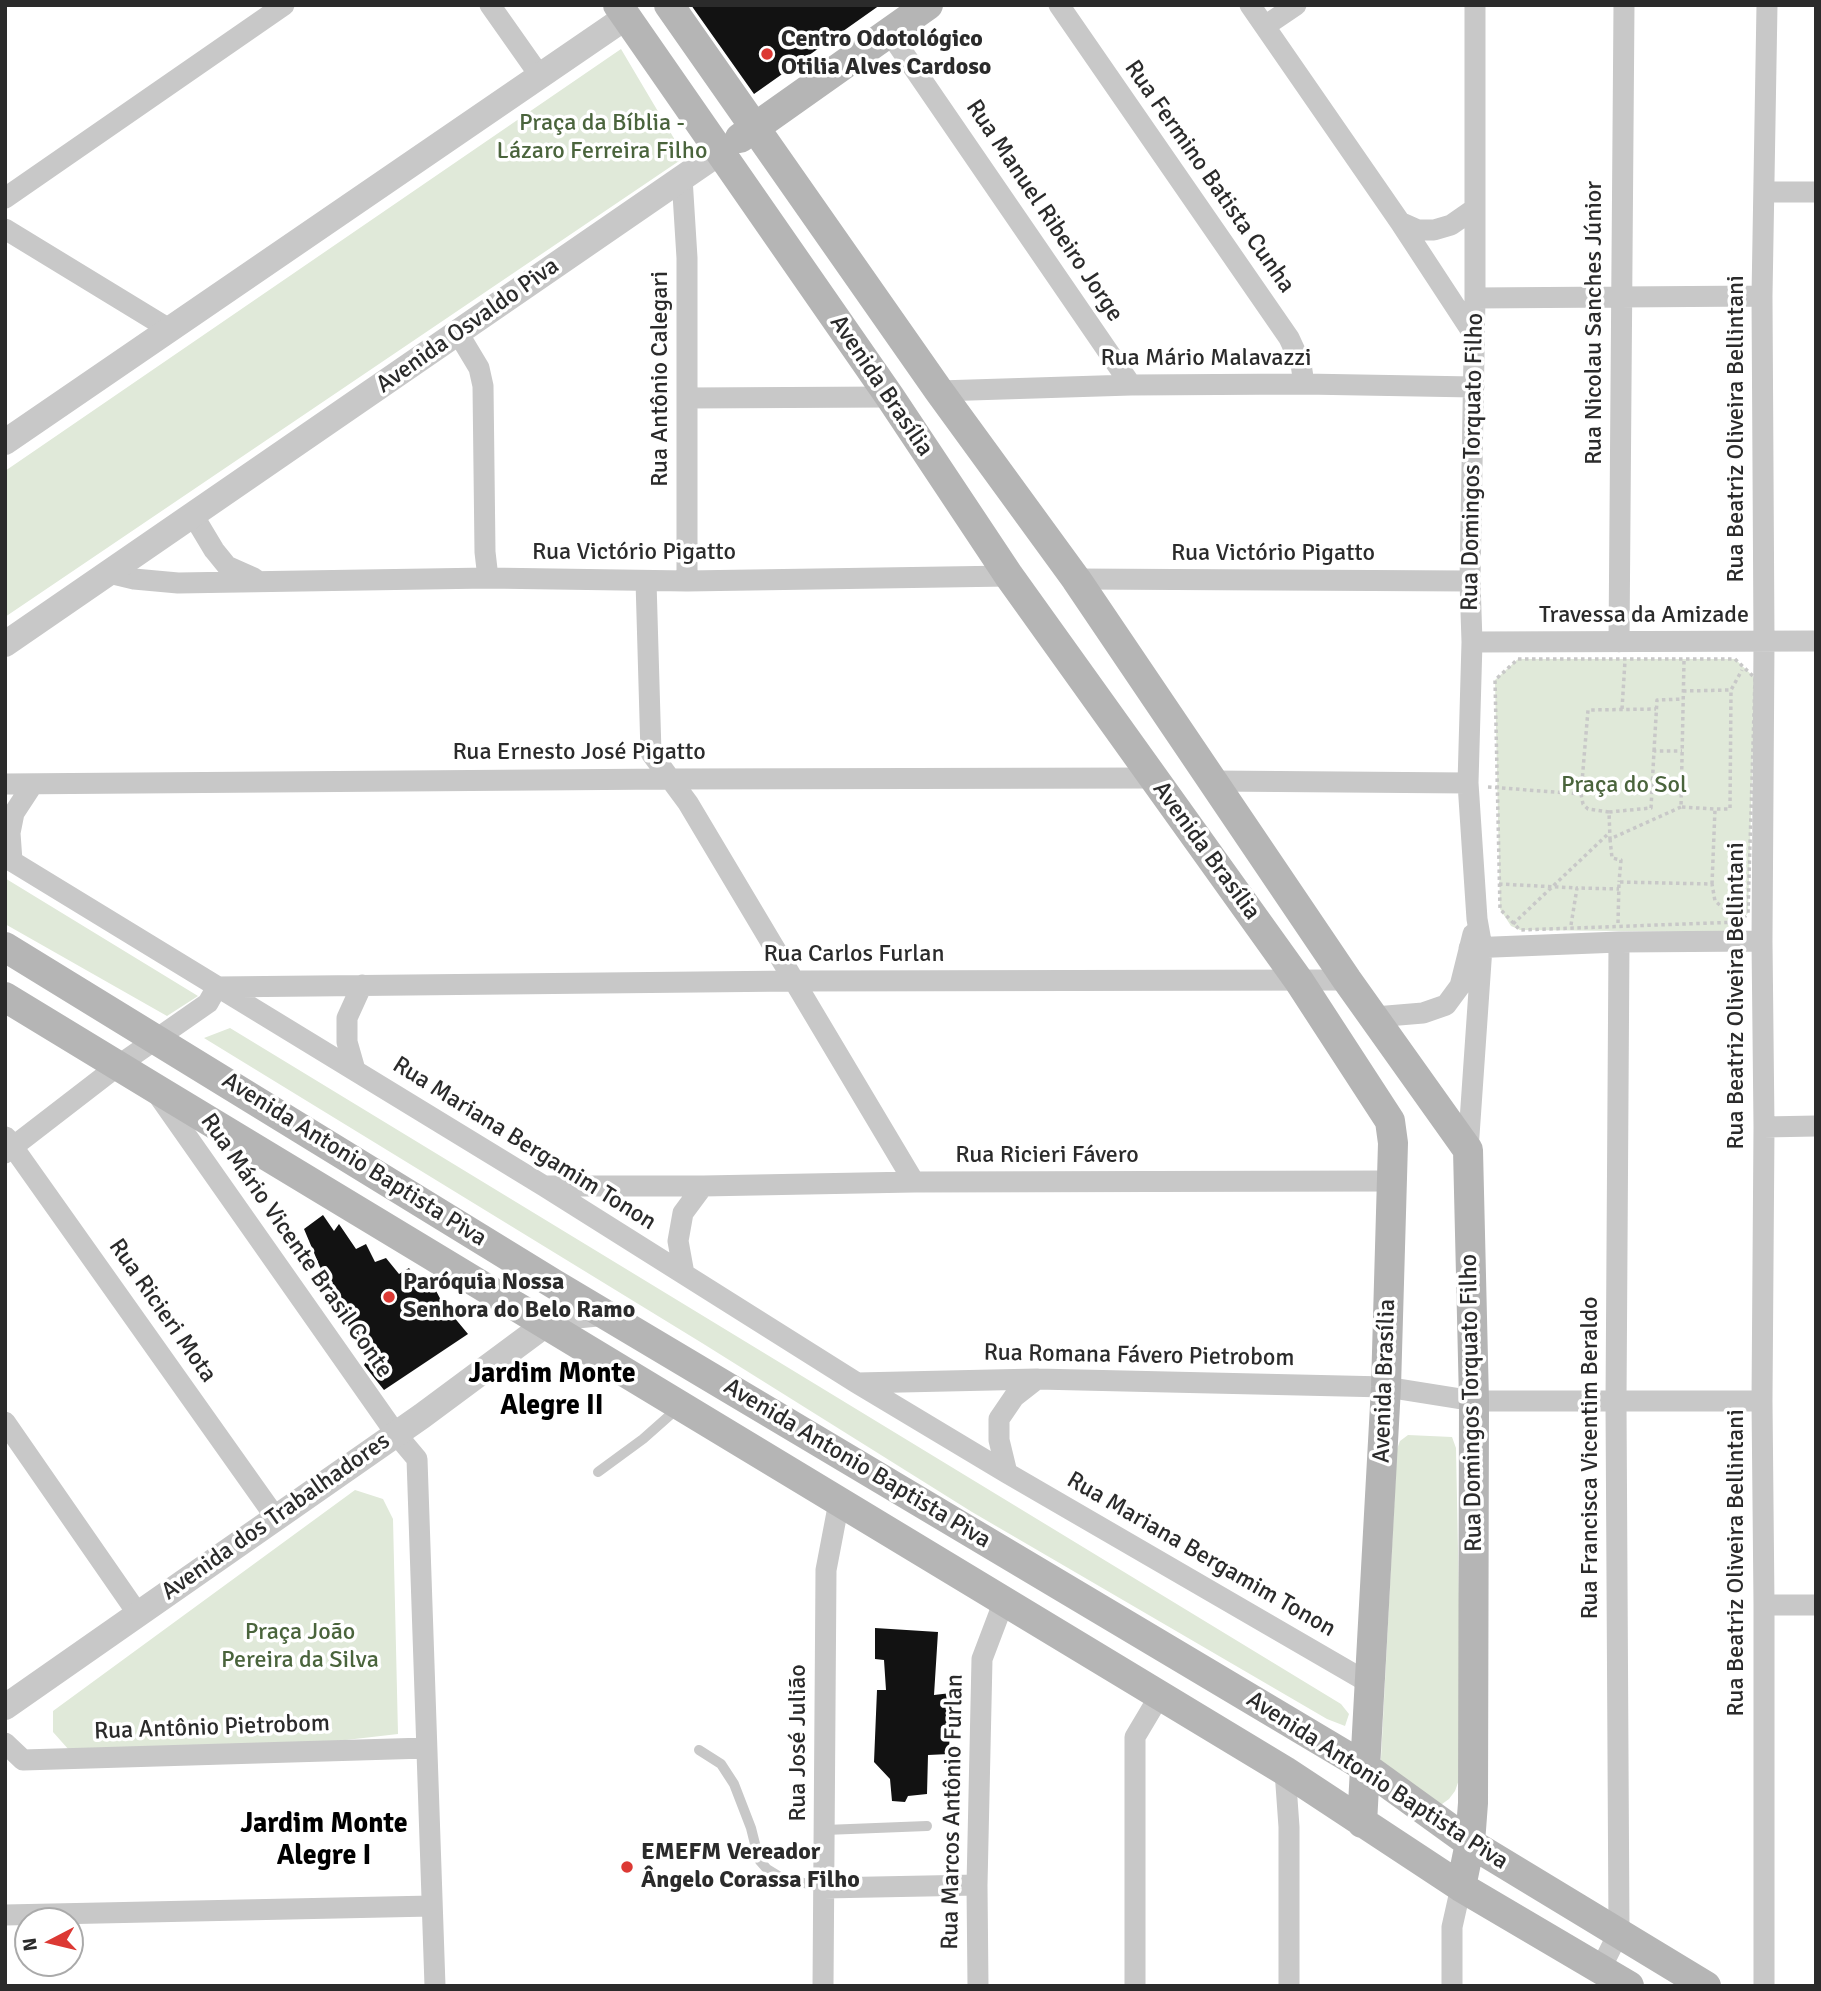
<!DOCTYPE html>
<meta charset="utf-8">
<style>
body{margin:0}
#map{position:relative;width:1821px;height:1991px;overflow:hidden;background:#fff;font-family:Signika,sans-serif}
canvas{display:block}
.frame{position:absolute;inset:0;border:7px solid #2b2b2b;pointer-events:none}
.north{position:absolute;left:14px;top:1907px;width:70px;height:70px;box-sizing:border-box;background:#fff;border:2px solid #aaa;border-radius:50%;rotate:263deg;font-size:19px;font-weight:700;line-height:28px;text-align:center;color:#2b2b2b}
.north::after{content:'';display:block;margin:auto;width:24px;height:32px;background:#dc3934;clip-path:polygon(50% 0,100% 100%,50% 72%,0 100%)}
</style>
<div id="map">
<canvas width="1821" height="1991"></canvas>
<div class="frame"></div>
<div class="north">N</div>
</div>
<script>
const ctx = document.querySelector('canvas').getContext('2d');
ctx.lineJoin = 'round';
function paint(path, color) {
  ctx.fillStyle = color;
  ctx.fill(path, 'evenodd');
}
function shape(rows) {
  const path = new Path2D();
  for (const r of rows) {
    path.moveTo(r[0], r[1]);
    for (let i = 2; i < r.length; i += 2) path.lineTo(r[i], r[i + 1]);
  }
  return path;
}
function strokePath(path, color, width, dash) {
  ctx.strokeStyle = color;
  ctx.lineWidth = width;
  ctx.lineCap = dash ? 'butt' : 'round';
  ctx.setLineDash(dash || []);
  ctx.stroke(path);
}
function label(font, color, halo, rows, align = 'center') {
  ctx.font = font + ' Signika,sans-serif';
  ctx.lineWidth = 7;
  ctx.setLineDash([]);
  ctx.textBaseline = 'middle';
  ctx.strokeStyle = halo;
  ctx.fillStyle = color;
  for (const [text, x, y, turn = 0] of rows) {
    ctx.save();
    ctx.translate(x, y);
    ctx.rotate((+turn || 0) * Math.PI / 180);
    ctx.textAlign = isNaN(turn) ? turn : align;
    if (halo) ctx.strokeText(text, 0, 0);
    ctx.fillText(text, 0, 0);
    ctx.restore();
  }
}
const green = shape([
 [621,49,685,157,5,617,5,471],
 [1518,659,1735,659,1755,678,1748,913,1731,932,1520,930,1511,926,1500,909,1495,680],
 [5,878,8,880,198,996,167,1016,5,924],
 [230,1028,1341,1704,1349,1714,1345,1726,1327,1719,972,1512,702,1343,204,1038],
 [1408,1435,1452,1437,1456,1448,1462,1754,1460,1777,1455,1791,1449,1799,1442,1804,1433,1806,1381,1764,1381,1758,1397,1449,1400,1441],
 [355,1490,383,1499,393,1519,398,1734,337,1741,69,1750,53,1732,53,1711]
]);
const building = shape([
 [691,5,880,5,754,94],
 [323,1215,334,1231,339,1224,356,1249,366,1244,375,1262,386,1258,399,1274,409,1268,425,1290,434,1287,443,1304,468,1334,384,1390,364,1365,369,1357,341,1315,345,1305,320,1267,304,1229],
 [875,1628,938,1632,934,1695,951,1693,949,1754,928,1755,927,1794,908,1796,905,1802,892,1801,890,1779,874,1762,877,1690,886,1690,884,1660,875,1659]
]);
const path = shape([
 [1518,659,1735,659,1755,678,1748,913,1740,922,1520,930,1500,909,1495,680,1518,659],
 [1684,661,1681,807,1715,809],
 [1683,691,1730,690],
 [1622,709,1625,661],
 [1654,751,1657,700,1683,699],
 [1488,787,1581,794],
 [1681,807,1610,839,1609,812,1651,808,1654,751,1682,751],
 [1609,812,1588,809,1583,804,1581,794,1588,710,1656,709],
 [1610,839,1612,858,1621,860,1619,882],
 [1499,884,1577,888],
 [1712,884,1715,809,1730,809,1731,690,1742,670],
 [1618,923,1619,882,1712,884,1715,901,1739,921],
 [1513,924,1609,833],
 [1571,925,1577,888,1619,889]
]);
const service = shape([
 [598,1472,643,1439,678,1408],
 [699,1750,721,1764,734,1784,751,1828,757,1852,760,1861,767,1869,780,1877,824,1888],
 [825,1830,927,1826]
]);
const minor = shape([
 [490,5,540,76],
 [1059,5,1289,338,1301,364,1304,384],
 [1250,5,1400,222,1474,335],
 [1265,26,1296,5],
 [889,32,1131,385],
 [682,178,687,258,687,581],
 [1764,192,1816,192],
 [5,198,284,5],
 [1400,222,1418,230,1434,230,1451,225,1474,209],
 [5,229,169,329],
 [1475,298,1762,296],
 [458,333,479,368,483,386,485,552,488,578],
 [939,391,1131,385,1304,384,1474,387],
 [687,398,890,397],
 [193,515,214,550,227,566,254,578],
 [109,573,134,579,178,583,488,578,687,581,1009,576],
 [1076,579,1470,581],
 [646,581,651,753,688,803,914,1182],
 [1472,642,1816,641],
 [1619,642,1624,5],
 [1214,781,1468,783],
 [5,784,670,779,1154,778],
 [5,857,544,1186,857,1383,1007,1473,1369,1683],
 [12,861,10,833,14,813,33,784],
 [1469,948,1619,942,1762,941],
 [1375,1017,1423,1013,1446,1005,1460,986,1473,934],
 [355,1070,347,1042,347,1018,362,985],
 [158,1095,396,1434,417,1459,435,1986],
 [1764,1127,1816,1126],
 [6,1137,276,1518],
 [1468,1150,1482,947,1477,919,1468,783,1472,642,1470,581,1475,298,1475,5],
 [5,1153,119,1065,208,1003,217,987,794,981,1347,980],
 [544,1186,703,1186,914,1182,1391,1181],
 [684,1274,678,1241,683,1213,703,1186],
 [857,1383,1037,1379,1386,1387,1474,1401,1762,1401],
 [5,1422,138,1614],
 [1007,1473,999,1440,999,1419,1014,1397,1037,1379],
 [1764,1605,1816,1605],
 [5,1743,23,1760,426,1748],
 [1285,1771,1289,1827,1289,1986],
 [824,1888,977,1885],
 [5,1915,432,1906],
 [1601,1968,1619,1932,1616,1402,1619,942],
 [823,1986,826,1570,839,1502],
 [978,1986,977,1885,982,1659,1004,1601],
 [1135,1986,1135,1737,1160,1695],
 [1452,1986,1452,1927,1461,1887],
 [1764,1986,1764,1605,1762,1401,1764,1127,1762,941,1764,642,1762,296,1767,5]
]);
const tertiary = shape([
 [5,442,626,17],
 [5,644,720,152],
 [5,1707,422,1416,546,1324,572,1316,602,1313]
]);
const secondary = shape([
 [618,5,890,397,1009,576,1299,981,1390,1121,1393,1143,1386,1387,1362,1823],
 [669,5,939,391,1076,579,1347,980,1468,1150,1474,1401,1473,1803,1470,1843,1461,1887],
 [740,138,928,5],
 [5,947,554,1284,1365,1767,1470,1843,1706,1986],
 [5,997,153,1087,1285,1771,1461,1887,1629,1986]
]);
const markers = [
 [767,54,7,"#dc3934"],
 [389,1297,7,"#dc3934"],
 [627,1867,7,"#dc3934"]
];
const poiNames = [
 ["Centro Odotológico",781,40],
 ["Otilia Alves Cardoso",781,68],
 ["Paróquia Nossa",403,1283],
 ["Senhora do Belo Ramo",403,1311],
 ["EMEFM Vereador",641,1853],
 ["Ângelo Corassa Filho",641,1881]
];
const parkNames = [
 ["Praça da Bíblia -",602,124],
 ["Lázaro Ferreira Filho",602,152],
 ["Praça do Sol",1624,786],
 ["Praça João",300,1633],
 ["Pereira da Silva",300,1661]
];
const streetNames = [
 ["Rua Fermino Batista Cunha",1209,177,55],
 ["Rua Manuel Ribeiro Jorge",1044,211,56],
 ["Rua Nicolau Sanches Júnior",1595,323,-90],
 ["Avenida Osvaldo Piva",468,326,-35],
 ["Rua Mário Malavazzi",1206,359],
 ["Rua Antônio Calegari",661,379,-90],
 ["Avenida Brasília",881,386,56],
 ["Rua Beatriz Oliveira Bellintani",1737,429,-90],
 ["Rua Domingos Torquato Filho",1473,462,-89],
 ["Rua Victório Pigatto",634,553],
 ["Rua Victório Pigatto",1273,554],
 ["Travessa da Amizade",1644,616],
 ["Rua Ernesto José Pigatto",579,753],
 ["Avenida Brasília",1206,851,54],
 ["Rua Carlos Furlan",854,955],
 ["Rua Beatriz Oliveira Bellintani",1737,996,-90],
 ["Rua Mariana Bergamim Tonon",524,1144,32],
 ["Rua Ricieri Fávero",1047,1156],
 ["Avenida Antonio Baptista Piva",354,1160,32],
 ["Rua Mário Vicente Brasil Conte",296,1246,55],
 ["Rua Ricieri Mota",162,1311,55],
 ["Rua Romana Fávero Pietrobom",1139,1356,1],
 ["Avenida Brasília",1385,1381,-88],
 ["Rua Domingos Torquato Filho",1472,1403,-91],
 ["Rua Francisca Vicentim Beraldo",1591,1458,-90],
 ["Avenida Antonio Baptista Piva",857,1464,31],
 ["Avenida dos Trabalhadores",276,1517,-35],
 ["Rua Mariana Bergamim Tonon",1201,1555,30],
 ["Rua Beatriz Oliveira Bellintani",1737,1563,-90],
 ["Rua Antônio Pietrobom",212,1728,-2],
 ["Rua José Julião",799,1743,-90],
 ["Avenida Antonio Baptista Piva",1377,1781,33],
 ["Rua Marcos Antônio Furlan",953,1812,-89]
];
const quarterNames = [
 ["Jardim Monte",552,1375],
 ["Alegre II",552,1407],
 ["Jardim Monte",324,1825],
 ["Alegre I",324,1857]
];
paint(green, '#e0e9d9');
paint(building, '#121212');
strokePath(path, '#c8c8c8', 3.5, [3.5, 3.5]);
strokePath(service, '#c8c8c8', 10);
strokePath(minor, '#c8c8c8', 21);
strokePath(tertiary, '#c8c8c8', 26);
strokePath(secondary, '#b5b5b5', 30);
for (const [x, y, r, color] of markers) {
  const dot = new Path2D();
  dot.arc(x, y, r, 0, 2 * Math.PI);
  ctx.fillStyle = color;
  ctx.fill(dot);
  strokePath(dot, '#fff', 2.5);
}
label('bold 24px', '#2b2b2b', '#fff', poiNames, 'left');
label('24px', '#4a643c', '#fff', parkNames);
label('24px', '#2b2b2b', '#fff', streetNames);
label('bold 28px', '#000', '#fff', quarterNames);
</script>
